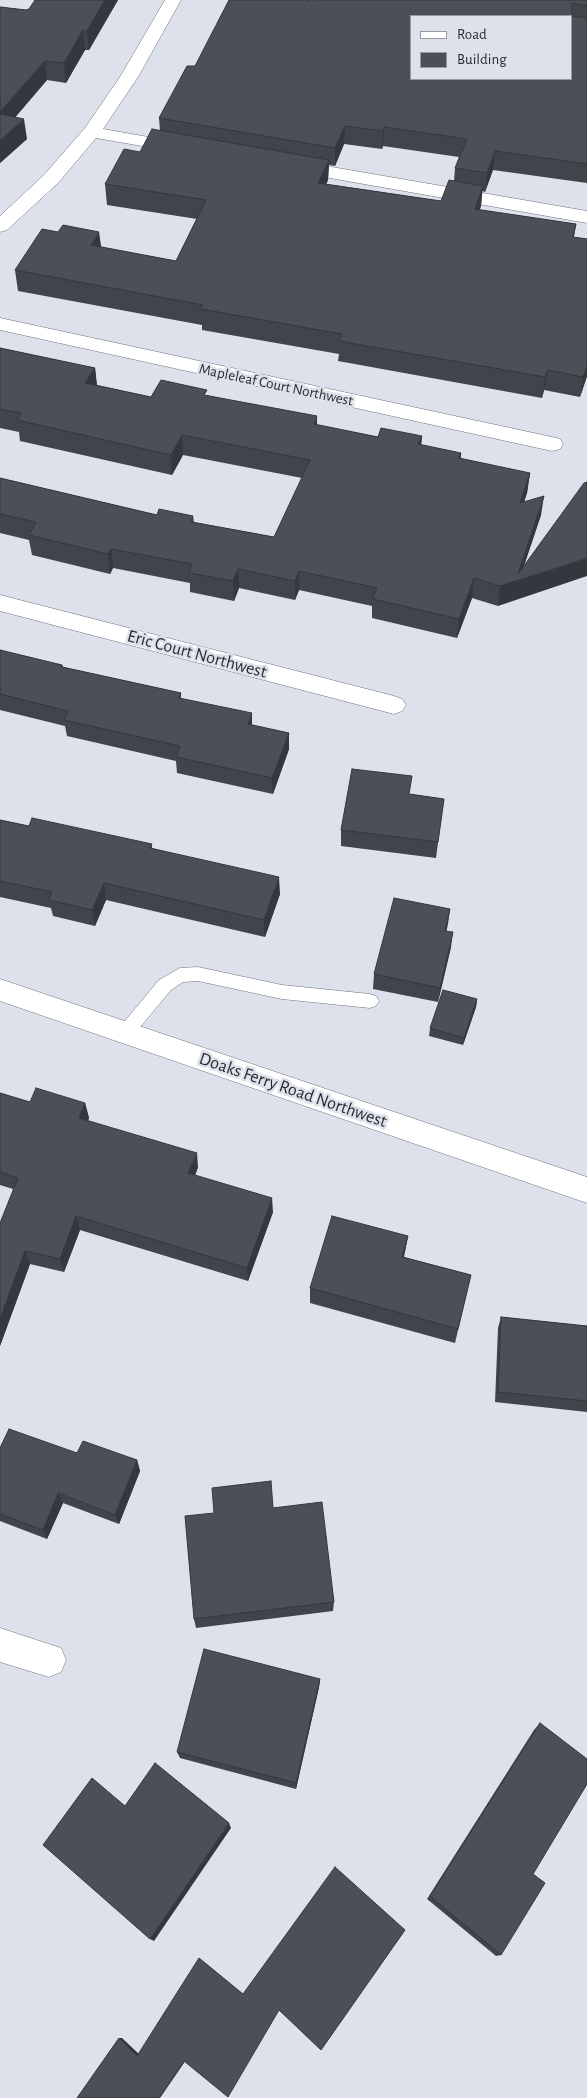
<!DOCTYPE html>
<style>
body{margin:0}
#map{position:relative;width:587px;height:2098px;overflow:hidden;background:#dce1eb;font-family:"Alegreya Sans",sans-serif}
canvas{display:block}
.legend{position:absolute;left:410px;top:15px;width:162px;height:65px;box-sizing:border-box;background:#dce1eb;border:1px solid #9599a0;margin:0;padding:6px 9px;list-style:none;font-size:15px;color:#2a2c30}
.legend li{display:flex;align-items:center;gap:10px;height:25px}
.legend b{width:25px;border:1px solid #9599a0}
</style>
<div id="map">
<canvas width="587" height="2098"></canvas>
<ul class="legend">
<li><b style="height:6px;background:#fff"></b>Road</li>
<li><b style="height:14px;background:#4b4f57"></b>Building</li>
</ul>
</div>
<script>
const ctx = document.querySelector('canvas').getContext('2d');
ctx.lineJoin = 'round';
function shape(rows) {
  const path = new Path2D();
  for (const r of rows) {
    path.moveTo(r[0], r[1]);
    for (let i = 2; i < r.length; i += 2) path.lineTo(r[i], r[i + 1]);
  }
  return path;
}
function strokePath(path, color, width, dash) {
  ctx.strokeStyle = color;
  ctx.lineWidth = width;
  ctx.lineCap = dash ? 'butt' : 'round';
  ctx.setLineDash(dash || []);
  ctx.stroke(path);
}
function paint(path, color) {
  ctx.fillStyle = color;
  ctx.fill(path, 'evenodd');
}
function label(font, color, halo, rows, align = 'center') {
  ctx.font = font + ' "Alegreya Sans",sans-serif';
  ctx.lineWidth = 5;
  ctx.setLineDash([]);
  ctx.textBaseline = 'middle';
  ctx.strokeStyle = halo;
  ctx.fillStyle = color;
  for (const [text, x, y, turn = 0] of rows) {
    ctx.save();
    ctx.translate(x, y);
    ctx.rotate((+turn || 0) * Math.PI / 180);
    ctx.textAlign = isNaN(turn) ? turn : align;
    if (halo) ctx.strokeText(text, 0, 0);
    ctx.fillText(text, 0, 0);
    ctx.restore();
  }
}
const service = shape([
 [198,967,282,985,370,994,376,996,379,1001,376,1006,370,1008,282,999,198,981,183,982,171,990,131,1038,125,1040,119,1038,116,1033,119,1028,159,980,180,968,198,967]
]);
const minor = shape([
 [165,0,181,0,138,77,103,129,188,144,191,148,188,152,182,153,96,138,58,183,7,230,0,232,0,216,44,175,85,128,120,77,165,0],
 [291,160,587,211,587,223,284,170,282,166,284,162,291,160],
 [0,318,552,437,560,439,563,444,560,449,552,451,0,330,0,318],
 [0,595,394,696,402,699,406,705,402,711,394,714,0,611,0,595],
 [0,1628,61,1648,66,1660,61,1672,49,1677,0,1662,0,1628]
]);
const secondary = shape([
 [0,979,587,1177,587,1203,0,1001,0,979]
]);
const wall = shape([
 [118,0,89,50,85,50,66,83,47,80,15,117,27,139,0,163,0,7,26,10],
 [587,0,587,183,493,170,485,192,482,191,481,206,479,210,576,224,574,237,587,239,587,376,580,397,544,390,542,398,338,361,339,354,202,330,202,325,18,291,15,270,101,247,176,261,197,219,107,205,105,184,140,152,160,131,159,118,195,66,313,1],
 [344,144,382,149,383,146,459,157,455,168,454,181,441,201,326,184,328,180,329,165,335,166],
 [0,348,95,368,97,385,151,397,207,395,317,425,378,437,422,436,421,445,461,453,461,459,530,473,527,493,524,502,541,515,524,566,498,606,472,598,457,638,372,618,372,606,299,590,295,600,239,588,234,601,190,592,190,583,113,568,110,574,32,555,29,540,0,533,0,478,157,515,193,516,194,522,274,537,302,478,183,455,172,475,20,441,19,432,0,428],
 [0,650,62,665,63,667,181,693,181,699,252,725,289,733,289,749,273,794,177,773,176,761,67,736,65,726,0,710],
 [410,794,444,799,436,858,341,846,341,830],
 [0,820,29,826,152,844,152,848,280,894,265,937,106,900,95,926,53,916,51,908,0,897],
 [450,909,446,931,451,947,438,1002,373,989,374,974],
 [477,999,476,1007,463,1045,429,1036,430,1028],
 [0,1093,30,1102,85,1103,89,1118,88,1121,198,1167,195,1176,273,1212,248,1281,80,1230,64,1272,30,1264,0,1346,13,1189,0,1185],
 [408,1236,404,1257,471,1275,455,1343,310,1303,310,1288],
 [501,1317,587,1326,587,1412,495,1402,498,1328],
 [0,1448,77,1453,137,1460,140,1471,119,1524,63,1503,47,1539,0,1521],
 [273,1508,334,1602,333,1611,196,1628,194,1619],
 [320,1679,319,1687,296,1789,180,1758,177,1752],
 [540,1723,533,1874,501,1955,496,1956,427,1899,534,1730]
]);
const shadedWall = shape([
 [105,0,118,0,89,50,87,31],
 [83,30,85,50,66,83,64,63],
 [45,61,47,80,2,133,0,121,0,112],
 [24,119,27,139,0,163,0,141],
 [345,126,344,144,335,166,335,148],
 [384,127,383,146,382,149,383,131],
 [495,151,493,170,485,192,487,173],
 [329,160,328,180,318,203,318,183],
 [483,186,481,206,473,230,475,209],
 [99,232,102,252,91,245],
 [587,366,587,376,580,397,583,377],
 [95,368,97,388,85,383],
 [548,370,544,390,542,398,545,377],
 [317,416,317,436,314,424],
 [182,435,183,455,172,475,171,455],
 [422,436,420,456,418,444],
 [530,473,527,493,517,523,520,503],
 [544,496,541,515,519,580,587,558,587,576,498,606,500,586,518,574],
 [111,549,113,568,110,574,108,554],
 [238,569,239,588,234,601,233,581],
 [299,571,299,590,295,600,295,581],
 [474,578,472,598,457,638,459,619],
 [252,713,252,730,248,724],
 [289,733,289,749,273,794,272,778],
 [279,877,280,894,265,937,264,920],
 [104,883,106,900,95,926,92,910],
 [450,909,448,924,443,946,445,931],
 [453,932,451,947,438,1002,440,988],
 [477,999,476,1007,463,1045,464,1038],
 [85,1103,89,1118,82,1133,79,1118],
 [197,1153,198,1167,190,1188,188,1173],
 [272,1198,273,1212,248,1281,247,1268],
 [76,1216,80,1230,64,1272,60,1259],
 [408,1236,405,1251,400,1272,402,1257],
 [25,1251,30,1264,0,1346,0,1319],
 [137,1460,140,1471,119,1524,115,1515],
 [58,1493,63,1503,47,1539,43,1530],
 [320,1679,319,1687,296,1789,296,1783],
 [229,1823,231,1828,154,1941,150,1939],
 [119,2038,122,2038,140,2055,137,2056],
 [186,2060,160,2098,159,2098,184,2061]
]);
const building = shape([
 [35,0,105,0,87,31,83,30,64,63,45,61,0,112,0,7,26,10,29,9,35,0],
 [229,0,305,0,313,1,313,0,587,0,587,6,572,3,572,16,587,18,587,164,495,151,487,173,455,168,467,139,384,127,383,131,345,126,335,148,159,118,187,66,195,66,229,0],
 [411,16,571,16,571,79,411,79,411,16],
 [0,114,24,119,0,141,0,114],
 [152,129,329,160,318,183,441,201,449,180,483,186,475,209,576,224,573,237,587,239,587,366,583,377,548,370,545,377,339,341,342,334,201,309,203,305,15,270,42,229,58,232,63,225,99,232,91,245,176,261,206,200,105,184,124,149,140,152,152,129],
 [0,348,95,368,85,383,151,397,161,380,207,390,204,395,317,416,314,424,378,437,381,428,422,436,418,444,461,453,459,458,530,473,520,503,544,496,518,574,584,483,587,482,587,558,500,586,474,578,459,619,373,599,377,588,299,571,295,581,238,569,233,581,189,573,192,564,111,549,108,554,29,535,36,522,0,514,0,478,157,515,159,509,193,516,191,522,274,537,310,460,182,435,171,455,17,420,21,413,0,409,0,348],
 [0,650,62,665,62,667,181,693,179,698,252,713,248,724,289,733,272,778,176,757,180,746,64,720,68,711,0,694,0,650],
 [352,769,412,776,409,794,444,799,438,842,341,830,352,769],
 [32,818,152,844,150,848,279,877,264,920,104,883,92,910,49,900,52,892,0,881,0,820,29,826,32,818],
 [394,898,450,909,445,931,453,932,440,988,374,974,394,898],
 [443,990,477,999,464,1038,430,1028,443,990],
 [36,1088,85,1103,79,1118,197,1153,188,1173,272,1198,247,1268,76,1216,60,1259,25,1251,0,1319,0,1223,18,1178,0,1172,0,1093,30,1102,36,1088],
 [332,1216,408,1236,402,1257,471,1275,458,1329,310,1288,332,1216],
 [501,1317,587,1326,587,1401,498,1392,501,1317],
 [9,1429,77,1453,83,1441,137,1460,115,1515,58,1493,43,1530,0,1514,0,1448,9,1429],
 [271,1481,273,1508,322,1502,334,1602,194,1619,185,1516,214,1513,212,1488,271,1481],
 [204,1649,320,1679,296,1783,177,1752,204,1649],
 [540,1723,587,1759,587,1784,533,1874,545,1883,501,1955,430,1896,540,1723],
 [155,1763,229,1823,150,1939,43,1845,92,1778,125,1806,155,1763],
 [335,1867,405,1930,321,2050,279,2010,228,2097,184,2061,159,2098,77,2098,119,2038,137,2056,199,1958,243,1994,335,1867]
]);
const farStreetnames = [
 ["Mapleleaf Court Northwest",276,385,12]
];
const streetNames = [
 ["Eric Court Northwest",197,654,15],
 ["Doaks Ferry Road Northwest",293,1090,19]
];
strokePath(service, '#6d727b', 1);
strokePath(minor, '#6d727b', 1);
strokePath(secondary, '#6d727b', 1);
paint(service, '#fff');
paint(minor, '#fff');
paint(secondary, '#fff');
paint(wall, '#40444b');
paint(shadedWall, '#34373d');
paint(building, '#4b4f57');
strokePath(building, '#34373d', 1);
label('15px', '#2a2c30', '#dce1eb', farStreetnames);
label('18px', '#2a2c30', '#dce1eb', streetNames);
</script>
